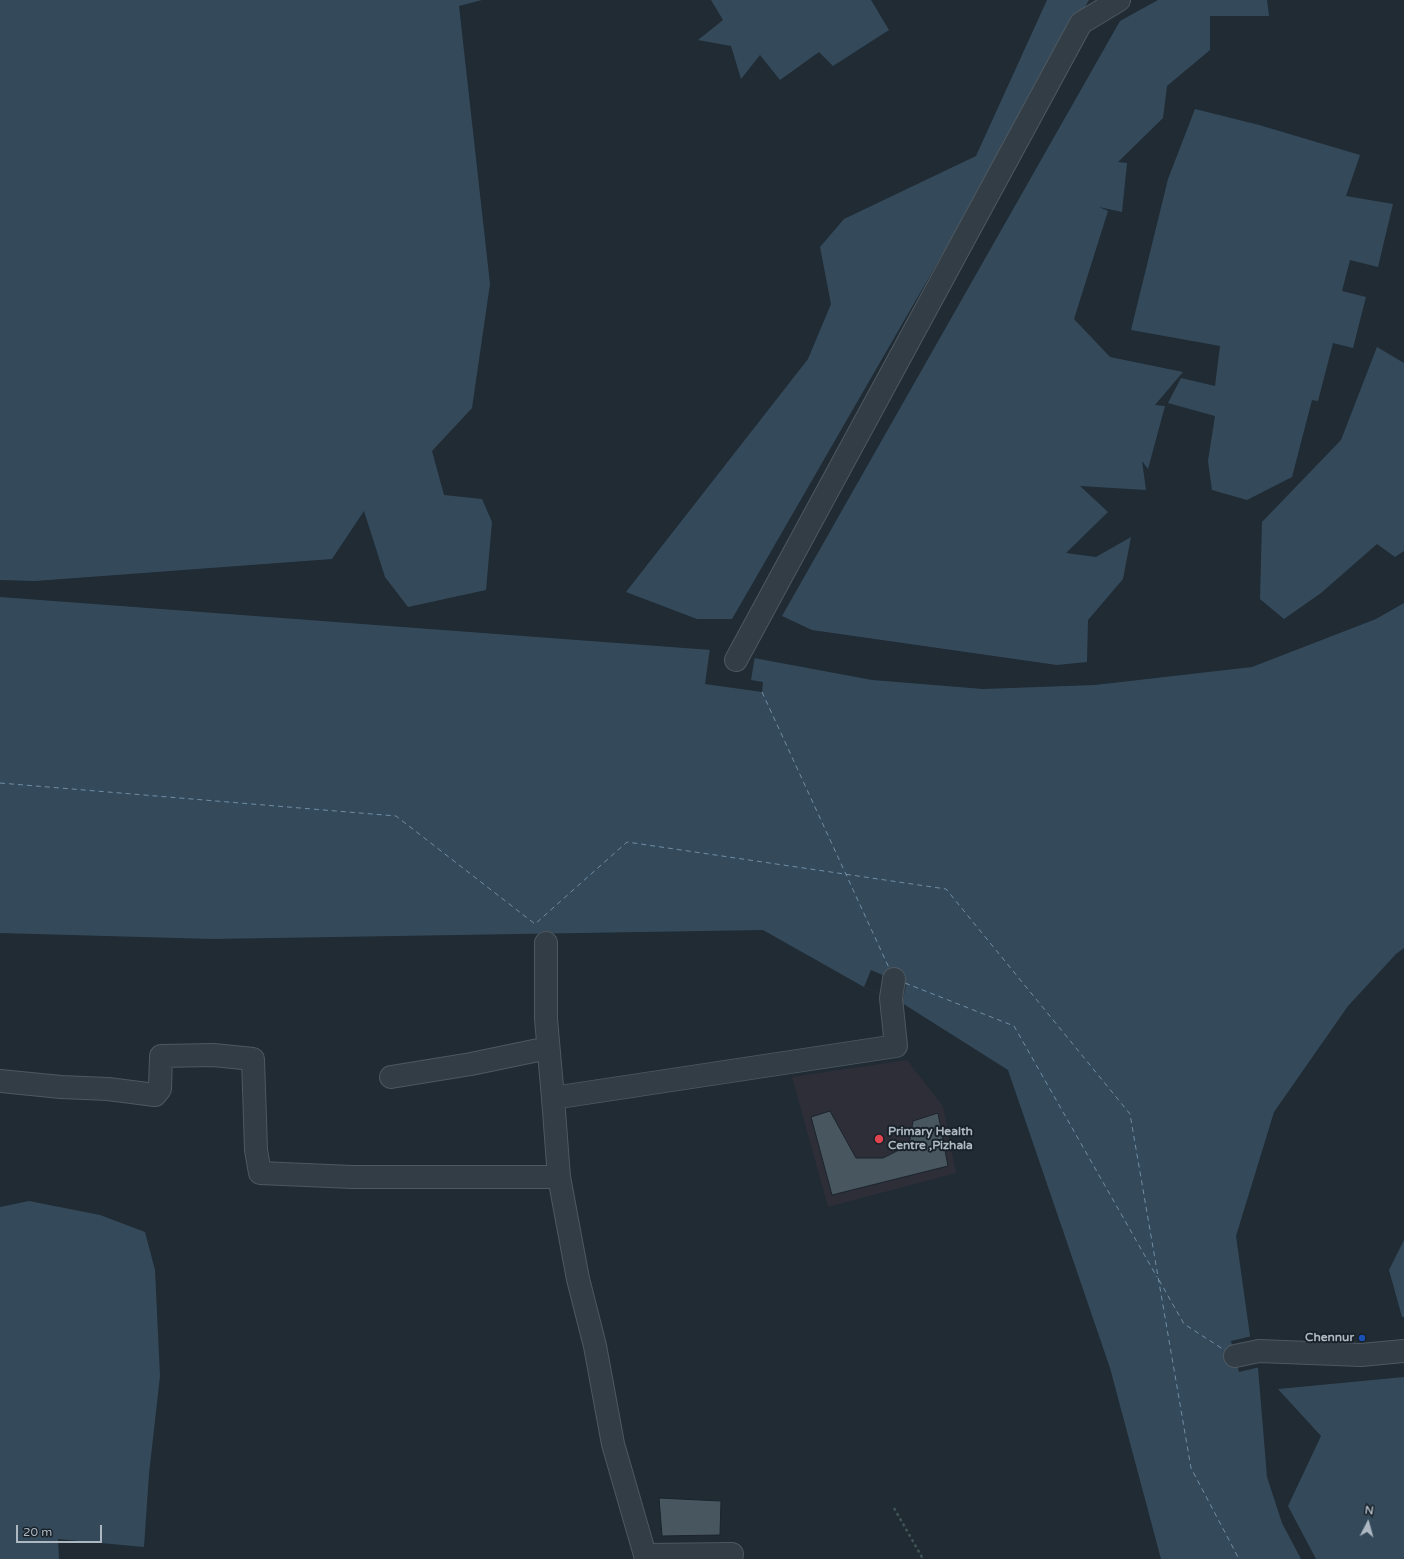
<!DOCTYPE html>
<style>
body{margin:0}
#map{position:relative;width:1404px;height:1559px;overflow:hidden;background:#202b34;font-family:"Varela Round",sans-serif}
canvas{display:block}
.north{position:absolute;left:1348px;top:1503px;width:40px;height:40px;-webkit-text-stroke:3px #192229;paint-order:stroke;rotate:6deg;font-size:11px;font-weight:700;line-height:16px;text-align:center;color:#adb8c2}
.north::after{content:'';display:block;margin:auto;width:14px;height:18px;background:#adb8c2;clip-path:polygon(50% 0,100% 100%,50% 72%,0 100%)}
.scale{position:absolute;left:16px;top:1525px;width:86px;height:18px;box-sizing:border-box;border:2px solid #adb8c2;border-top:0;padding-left:5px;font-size:12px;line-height:14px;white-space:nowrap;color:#adb8c2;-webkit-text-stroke:3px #192229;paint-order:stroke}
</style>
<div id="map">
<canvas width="1404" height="1559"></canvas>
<div class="north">N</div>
<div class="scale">20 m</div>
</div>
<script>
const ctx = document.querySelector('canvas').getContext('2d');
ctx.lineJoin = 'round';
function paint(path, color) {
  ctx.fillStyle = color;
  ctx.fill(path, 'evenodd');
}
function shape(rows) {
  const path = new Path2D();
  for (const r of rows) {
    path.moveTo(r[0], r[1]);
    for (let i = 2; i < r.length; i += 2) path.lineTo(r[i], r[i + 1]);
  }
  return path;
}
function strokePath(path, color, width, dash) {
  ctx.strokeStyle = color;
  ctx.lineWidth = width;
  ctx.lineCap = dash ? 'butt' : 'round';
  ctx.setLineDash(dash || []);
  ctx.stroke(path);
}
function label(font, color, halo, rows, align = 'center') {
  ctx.font = font + ' "Varela Round",sans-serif';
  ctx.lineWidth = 4;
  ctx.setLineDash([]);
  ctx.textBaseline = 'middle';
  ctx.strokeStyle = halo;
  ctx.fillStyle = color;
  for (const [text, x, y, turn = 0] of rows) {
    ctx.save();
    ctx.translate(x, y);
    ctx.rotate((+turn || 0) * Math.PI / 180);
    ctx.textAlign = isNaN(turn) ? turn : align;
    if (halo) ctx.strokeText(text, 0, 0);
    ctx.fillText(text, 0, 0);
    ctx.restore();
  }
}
const medical = shape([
 [907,1060,943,1106,956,1173,828,1207,792,1077]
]);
const water = shape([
 [0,0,482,0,459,6,490,284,472,408,432,451,444,495,482,499,492,522,486,590,408,607,385,577,364,511,332,559,35,581,0,580],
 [711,0,871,0,889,30,833,66,819,52,780,80,760,55,741,79,731,46,698,40,723,20],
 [1047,0,1089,0,732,619,697,619,626,592,808,359,831,304,820,247,844,219,976,156],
 [1158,0,1267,0,1269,16,1210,16,1210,50,1167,86,1163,118,1118,162,1127,163,1122,212,1099,207,1108,211,1074,319,1110,357,1183,372,1155,405,1165,406,1148,469,1142,461,1146,490,1080,486,1108,512,1066,553,1096,557,1131,537,1123,579,1088,620,1087,662,1057,665,812,630,782,616,1120,21],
 [1195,109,1259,125,1360,155,1346,196,1393,204,1378,267,1350,260,1342,291,1366,297,1353,348,1333,343,1318,401,1312,400,1292,477,1247,500,1212,490,1208,461,1215,416,1168,403,1181,378,1215,386,1220,346,1131,330,1168,179],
 [1377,347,1404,363,1404,551,1395,557,1377,544,1321,593,1284,619,1260,599,1262,522,1341,440],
 [0,597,711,650,872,680,983,689,1095,685,1252,667,1376,619,1404,603,1404,948,1396,954,1348,1006,1274,1112,1236,1236,1250,1336,1258,1368,1267,1477,1282,1523,1301,1559,1161,1559,1110,1368,1008,1070,902,1003,864,987,763,930,212,939,0,933],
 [29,1201,100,1215,145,1232,155,1270,160,1376,149,1474,144,1547,58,1539,59,1559,0,1559,0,1207],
 [1404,1240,1404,1317,1402,1317,1389,1270],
 [1404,1377,1404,1559,1316,1559,1288,1506,1321,1436,1278,1389]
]);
const pier = shape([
 [710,648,755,656,751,680,763,682,762,692,705,684],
 [871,970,906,985,902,1003,864,987],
 [1252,1336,1260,1367,1239,1372,1231,1341]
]);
const ferry = shape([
 [762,692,890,970],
 [0,783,396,816,535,924,627,842,946,889,1130,1114,1191,1468,1239,1559],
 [905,983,1014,1026,1157,1277],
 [1159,1280,1184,1324,1226,1351]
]);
const building = shape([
 [830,1111,856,1158,883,1158,909,1145,913,1121,938,1113,948,1166,832,1195,811,1117,830,1111],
 [659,1498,721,1501,720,1535,662,1536,659,1498]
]);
const path = shape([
 [894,1508,923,1559]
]);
const minor = shape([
 [736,660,1081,23,1119,0],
 [546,943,546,1019,553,1098],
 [391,1077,471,1064,548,1048],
 [0,1081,61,1087,108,1089,155,1095,160,1089,161,1056,213,1055,253,1059,256,1150,260,1173,352,1177,559,1177],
 [731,1559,732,1554,645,1555,613,1444,595,1346,578,1279,559,1177,553,1098,896,1046,891,998,894,979]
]);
const tertiary = shape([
 [1235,1356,1259,1351,1361,1355,1404,1351]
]);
const markers = [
 [879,1139,5,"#e0444e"],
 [1362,1338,4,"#1a4fb4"]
];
const poiNames = [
 ["Primary Health",888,1132],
 ["Centre ,Pizhala",888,1146],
 ["Chennur",1354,1338,"right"]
];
paint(medical, '#2e2e39');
paint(water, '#344a5b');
paint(pier, '#202b34');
strokePath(ferry, '#6f8da5', 1, [5, 4]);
paint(building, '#485660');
strokePath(building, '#1b242b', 1);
strokePath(minor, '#4e5860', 24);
strokePath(tertiary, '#4e5860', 24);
strokePath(path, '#415454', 2.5, [3, 3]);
strokePath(minor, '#333d45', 22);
strokePath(tertiary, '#333d45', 22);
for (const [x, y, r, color] of markers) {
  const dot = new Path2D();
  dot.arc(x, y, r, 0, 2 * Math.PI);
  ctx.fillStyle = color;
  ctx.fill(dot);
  strokePath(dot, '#192229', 1.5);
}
label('bold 12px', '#adb8c2', '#192229', poiNames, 'left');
</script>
